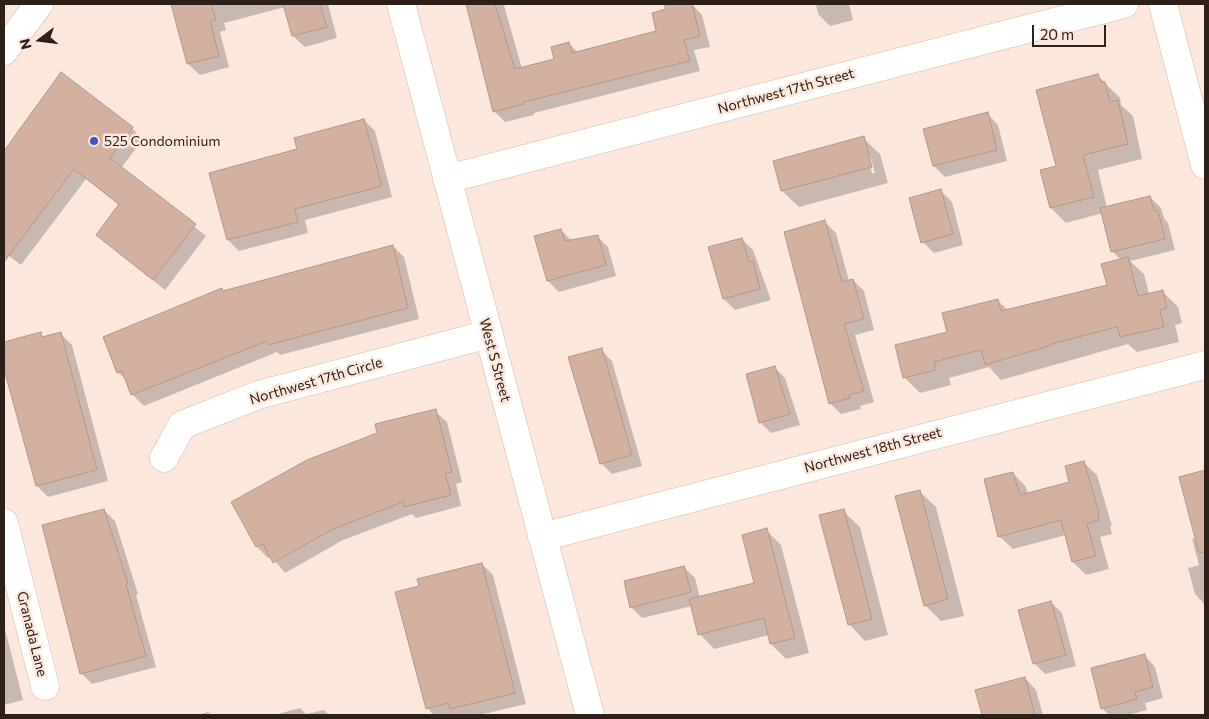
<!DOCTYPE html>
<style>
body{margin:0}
#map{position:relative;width:1209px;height:719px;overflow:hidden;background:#fce7dc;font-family:Commissioner,sans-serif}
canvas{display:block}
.frame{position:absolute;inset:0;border:5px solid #2c2019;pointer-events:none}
.north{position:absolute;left:15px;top:15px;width:50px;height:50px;-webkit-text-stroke:4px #fce7dc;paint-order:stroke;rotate:255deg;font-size:14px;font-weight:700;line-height:20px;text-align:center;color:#2c2019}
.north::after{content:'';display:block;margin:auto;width:18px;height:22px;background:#2c2019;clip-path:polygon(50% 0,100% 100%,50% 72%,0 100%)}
.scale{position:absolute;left:1032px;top:25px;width:74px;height:22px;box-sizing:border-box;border:2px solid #2c2019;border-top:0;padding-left:6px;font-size:15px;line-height:18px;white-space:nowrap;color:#2c2019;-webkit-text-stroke:4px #fce7dc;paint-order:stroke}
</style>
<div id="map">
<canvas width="1209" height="719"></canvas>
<div class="frame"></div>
<div class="north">N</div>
<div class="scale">20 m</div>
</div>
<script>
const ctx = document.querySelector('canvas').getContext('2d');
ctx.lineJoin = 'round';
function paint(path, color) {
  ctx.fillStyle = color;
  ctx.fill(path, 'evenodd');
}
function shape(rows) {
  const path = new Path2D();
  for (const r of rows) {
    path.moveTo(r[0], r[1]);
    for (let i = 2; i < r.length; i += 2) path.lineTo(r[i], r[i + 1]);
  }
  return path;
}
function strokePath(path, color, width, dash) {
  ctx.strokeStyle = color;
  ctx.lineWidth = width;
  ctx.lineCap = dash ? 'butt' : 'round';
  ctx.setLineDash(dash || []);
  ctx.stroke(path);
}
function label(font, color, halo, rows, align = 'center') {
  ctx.font = font + ' Commissioner,sans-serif';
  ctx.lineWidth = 5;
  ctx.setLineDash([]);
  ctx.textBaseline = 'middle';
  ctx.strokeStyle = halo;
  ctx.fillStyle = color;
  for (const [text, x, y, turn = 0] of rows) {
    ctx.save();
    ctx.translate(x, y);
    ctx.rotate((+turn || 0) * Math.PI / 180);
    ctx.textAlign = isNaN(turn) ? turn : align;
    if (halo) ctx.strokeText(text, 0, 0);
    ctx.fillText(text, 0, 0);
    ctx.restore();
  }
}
const shadow = shape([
 [173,4,328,4,337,38,305,47,293,36,285,7,224,23,226,30,220,32,229,67,200,75,188,64],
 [468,4,509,4,504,5,522,69,556,60,569,43,578,53,658,32,667,10,666,4,692,4,702,15,710,47,694,50,700,71,534,113,534,115,505,122,494,111],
 [816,4,849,4,853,20,830,26,818,14],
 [61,74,132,128,143,139,121,168,206,236,165,290,97,235,119,205,86,179,21,265,4,252,4,152],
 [1098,76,1120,98,1121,105,1133,116,1142,159,1098,170,1107,208,1150,197,1161,208,1164,218,1168,223,1175,250,1130,261,1144,274,1149,294,1162,291,1178,307,1182,323,1175,325,1179,342,1137,352,1128,344,1001,380,989,367,949,378,951,385,920,393,904,377,949,333,997,300,1008,310,1108,285,1121,260,1112,251,1103,213,1066,223,1051,208,1041,171,1058,167],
 [987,113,998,125,1007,161,945,177,934,166,925,130],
 [364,120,375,131,392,197,305,220,308,233,239,251,228,240,211,174,298,150],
 [863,138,880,154,888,183,799,207,782,191,775,161],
 [868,155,870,155,875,173,872,173],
 [941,191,952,202,963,245,934,253,923,242],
 [825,222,836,233,849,281,853,280,864,291,874,330,855,335,874,402,860,406,861,409,841,414,830,403],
 [561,230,572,241,597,236,608,247,616,276,559,292,548,281],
 [742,239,753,250,771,300,735,310,724,299],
 [393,246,404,257,419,319,280,355,277,352,144,406,132,394,127,381,118,372,222,290,224,292],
 [40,334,44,338,61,334,72,345,108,481,48,497,37,486,4,362,4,343],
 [601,350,612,361,642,466,612,474,601,463],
 [774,367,785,378,800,425,771,433,760,422],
 [435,411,447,422,462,482,456,484,461,506,416,518,412,514,343,540,285,573,271,556,268,558,257,547,233,502],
 [1083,462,1097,475,1112,526,1110,526,1112,534,1100,537,1109,569,1086,575,1073,562,1066,535,1013,549,999,536,1013,473,1026,487,1028,494,1071,483],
 [1205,472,1205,605,1195,594,1188,568,1199,565,1192,539,1196,538,1180,478],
 [919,491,936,507,964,616,941,621,925,605],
 [104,510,115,521,138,594,136,595,156,667,92,684,81,673],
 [843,511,860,527,888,635,865,641,849,624],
 [766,530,781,545,809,653,786,659,771,644,769,635,714,649,700,634,692,606,642,618,631,607,684,567,695,578,700,598,756,584],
 [482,564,493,575,526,704,479,715,434,715,427,708,413,662,416,661,420,587],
 [1051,602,1062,613,1076,666,1045,674,1034,663],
 [4,625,23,700,4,705],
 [1144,655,1155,667,1163,698,1145,703,1147,710,1128,715,1109,715,1103,709,1092,668],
 [1025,678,1036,690,1043,715,983,715,977,691],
 [300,708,306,714,324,710,329,715,274,715],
 [208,712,212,715,197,715]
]);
const building = shape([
 [171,4,211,4,216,20,210,21,219,56,187,64,171,4],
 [283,4,320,4,327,27,292,36,283,4],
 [466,4,495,4,515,69,554,59,551,47,569,42,572,53,656,31,652,13,666,9,664,4,692,4,700,36,684,40,690,61,523,102,524,104,493,112,466,4],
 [61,72,133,127,110,158,196,224,153,280,96,235,119,204,74,169,4,262,4,151,61,72],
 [1098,74,1101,82,1105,82,1110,102,1118,100,1128,144,1083,155,1094,197,1050,208,1040,170,1056,166,1036,90,1098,74],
 [988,112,997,150,933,166,923,129,988,112],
 [364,119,382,186,295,209,298,222,227,240,209,173,297,149,294,138,364,119],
 [864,136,872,167,781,191,773,161,864,136],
 [941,189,953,234,921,243,909,198,941,189],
 [1150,196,1154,211,1158,210,1165,239,1111,252,1100,208,1150,196],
 [825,220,842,282,853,279,864,319,844,324,864,391,849,395,850,398,829,404,784,232,825,220],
 [561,229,565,241,598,235,606,265,547,281,534,236,561,229],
 [742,238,749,262,753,261,760,289,723,299,708,247,742,238],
 [393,245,408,308,268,345,267,341,131,395,122,371,117,373,103,337,222,288,223,291,393,245],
 [1128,257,1138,296,1163,290,1167,308,1160,310,1164,327,1120,337,1117,327,1051,344,1052,345,985,365,981,350,934,362,936,370,903,378,895,345,947,332,942,313,998,299,1001,311,1107,285,1101,264,1128,257],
 [41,332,42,337,61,332,97,470,36,486,4,369,4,342,41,332],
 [602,348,632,455,600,464,568,357,602,348],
 [775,366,790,414,759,423,746,374,775,366],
 [436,409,452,472,445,473,451,495,404,507,403,502,331,530,273,563,263,544,256,547,231,502,307,460,377,433,375,424,436,409],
 [1084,461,1099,513,1098,513,1099,520,1087,524,1096,556,1072,562,1061,520,998,537,984,479,1013,472,1020,495,1069,482,1065,466,1084,461],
 [1205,470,1205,552,1199,553,1179,477,1205,470],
 [920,490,948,599,924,606,895,496,920,490],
 [104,509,128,583,126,584,146,656,80,674,42,525,104,509],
 [844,509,872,619,848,625,819,515,844,509],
 [767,528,795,638,770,644,764,618,698,635,689,599,754,583,742,535,767,528],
 [482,563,515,693,450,709,448,703,426,709,395,592,419,586,417,579,482,563],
 [684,566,691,592,630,608,624,581,684,566],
 [1051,601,1066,655,1033,664,1018,610,1051,601],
 [1145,654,1153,687,1135,692,1137,699,1101,709,1091,668,1145,654],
 [1025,677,1035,715,982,715,975,690,1025,677]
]);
const minor = shape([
 [401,4,590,715],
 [1163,4,1205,165],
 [4,51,39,4],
 [447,179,1124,4],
 [164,458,182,425,258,395,489,334],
 [4,523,45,686],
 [542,537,1205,365]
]);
const markers = [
 [94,141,5,"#4453c7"]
];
const streetNames = [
 ["Northwest 17th Street",786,91,-15],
 ["West S Street",495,360,75],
 ["Northwest 17th Circle",316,381,-16],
 ["Northwest 18th Street",873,450,-15],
 ["Granada Lane",32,634,76]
];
const poiNames = [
 ["525 Condominium",104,141]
];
paint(shadow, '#0003');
paint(building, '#d3b1a0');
strokePath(building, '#b79686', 1);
strokePath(minor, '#dab8a7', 29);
strokePath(minor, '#fff', 28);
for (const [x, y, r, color] of markers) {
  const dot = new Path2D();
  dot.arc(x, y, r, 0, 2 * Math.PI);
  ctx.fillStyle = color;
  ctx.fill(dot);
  strokePath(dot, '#fce7dc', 2);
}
label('14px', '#2c2019', '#fce7dc', streetNames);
label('14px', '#2c2019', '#fce7dc', poiNames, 'left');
</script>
